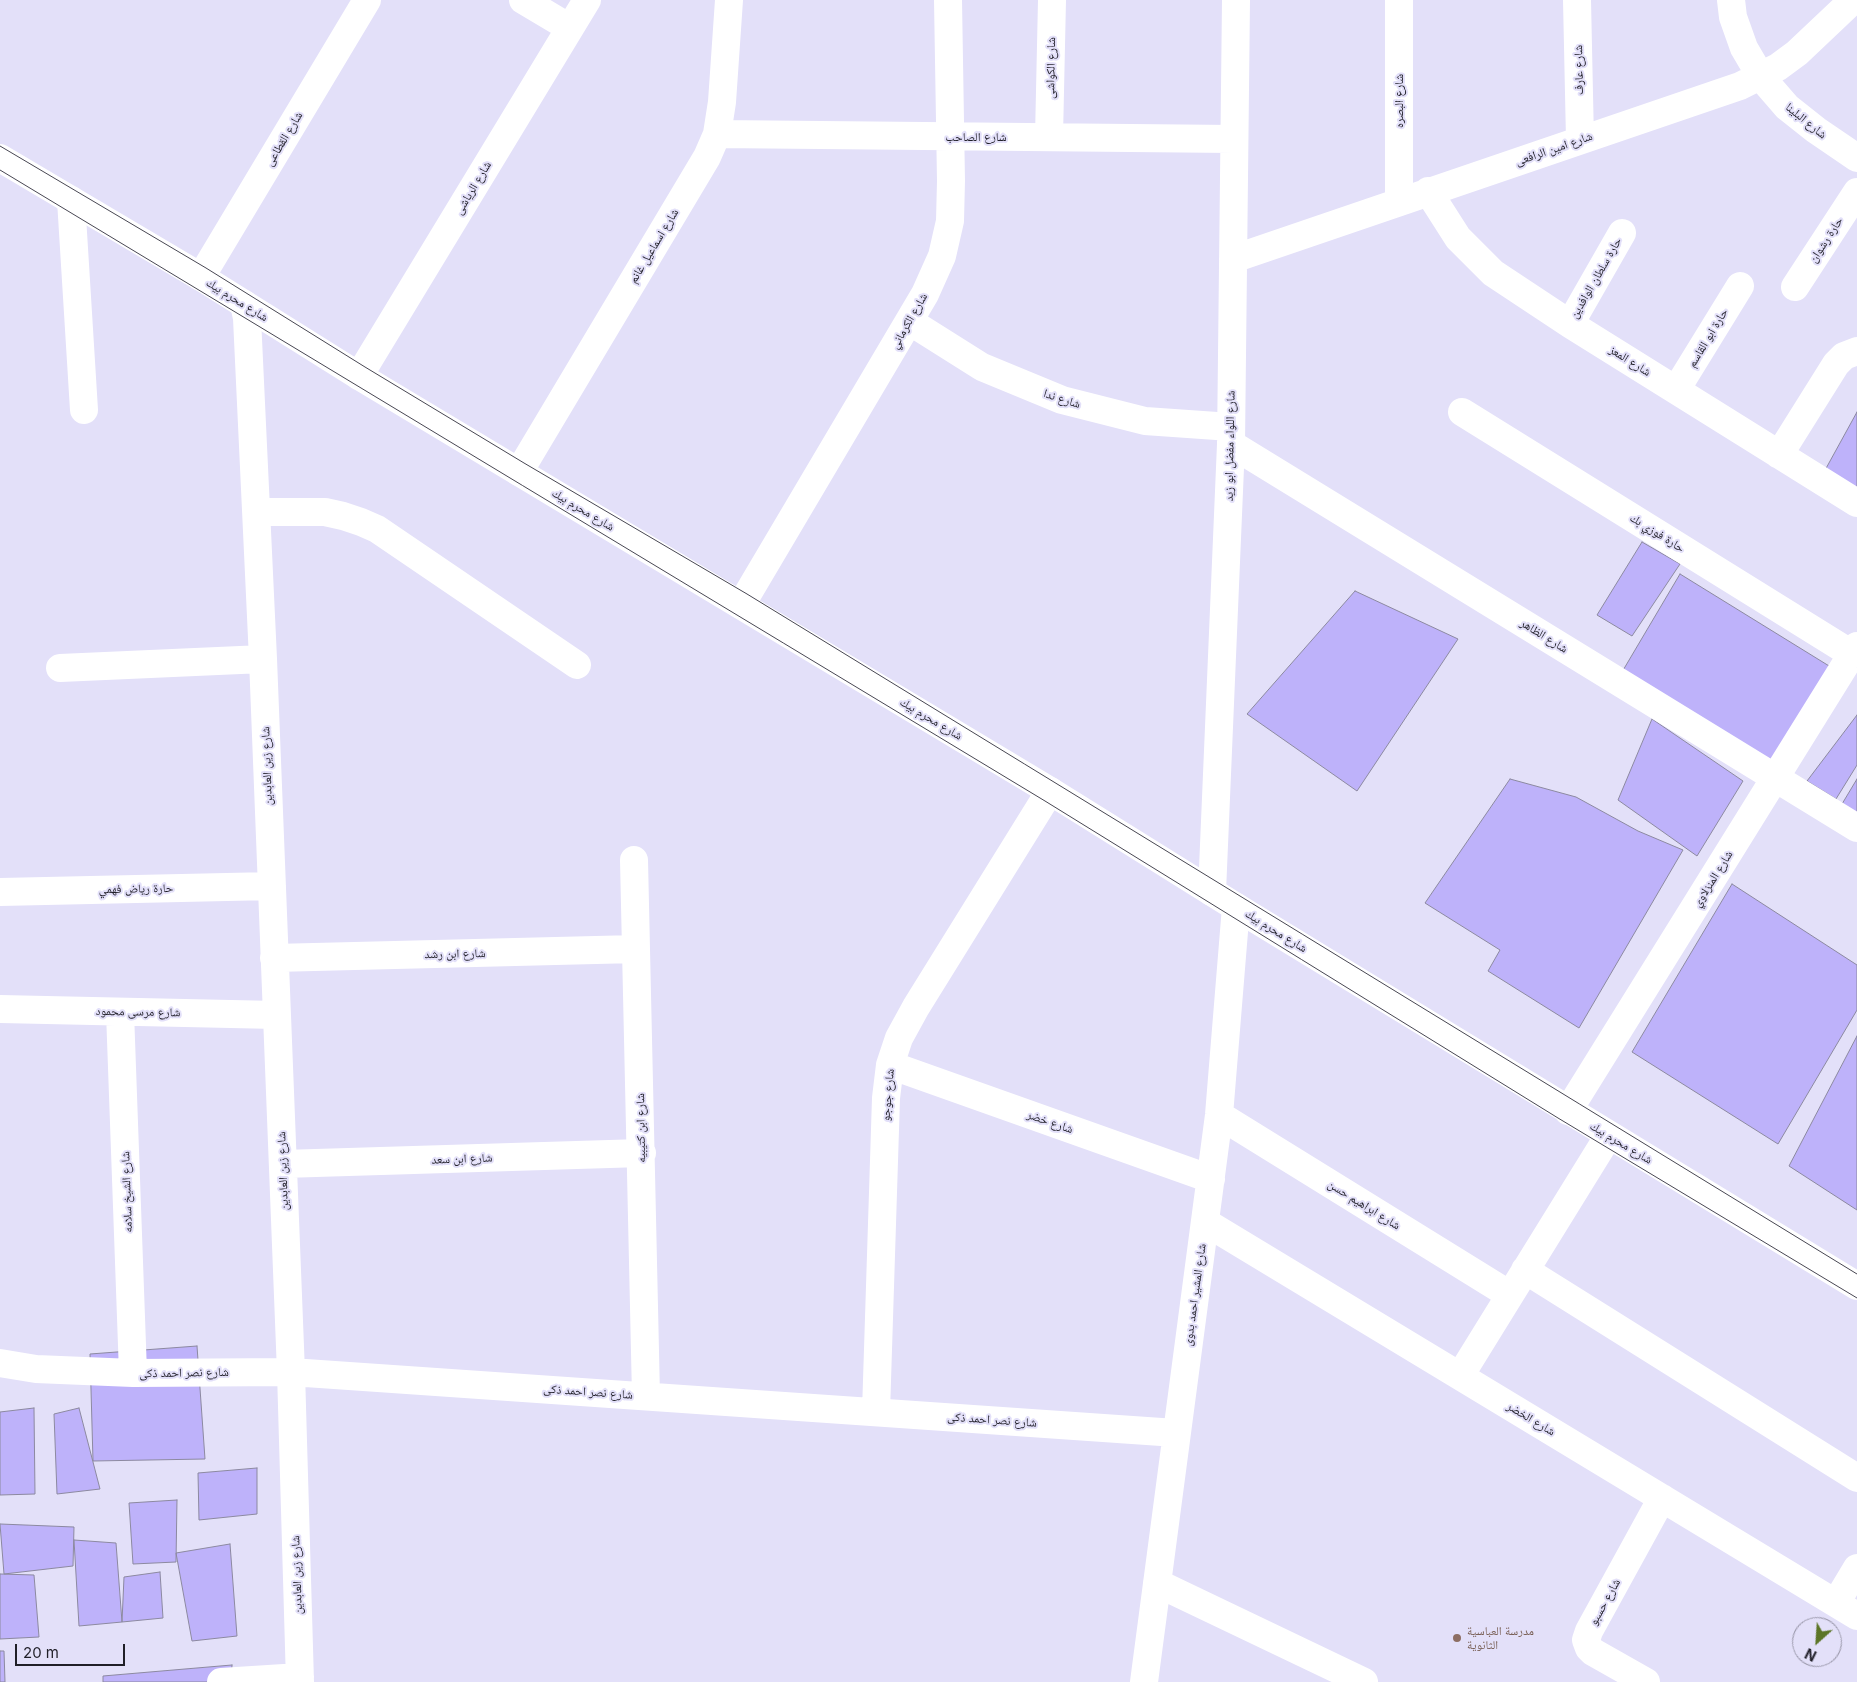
<!DOCTYPE html>
<meta charset="utf-8">
<style>
body{margin:0}
#map{position:relative;width:1857px;height:1682px;overflow:hidden;background:#e3e0f9;font-family:Inter,sans-serif}
canvas{display:block}
.north{position:absolute;left:1792px;top:1617px;width:50px;height:50px;box-sizing:border-box;background:#e3e0f9;border:1px solid #9593a5;border-radius:50%;rotate:206deg;font-size:14px;font-weight:700;line-height:20px;text-align:center;color:#201f28}
.north::after{content:'';display:block;margin:auto;width:18px;height:22px;background:#5c7527;clip-path:polygon(50% 0,100% 100%,50% 72%,0 100%)}
.scale{position:absolute;left:15px;top:1644px;width:110px;height:22px;box-sizing:border-box;border:2px solid #201f28;border-top:0;padding-left:6px;font-size:15px;line-height:18px;white-space:nowrap;color:#201f28;-webkit-text-stroke:4px #e3e0f9;paint-order:stroke}
</style>
<div id="map">
<canvas width="1857" height="1682"></canvas>
<div class="north">N</div>
<div class="scale">20 m</div>
</div>
<script>
const ctx = document.querySelector('canvas').getContext('2d');
ctx.lineJoin = 'round';
function paint(path, color) {
  ctx.fillStyle = color;
  ctx.fill(path, 'evenodd');
}
function shape(rows) {
  const path = new Path2D();
  for (const r of rows) {
    path.moveTo(r[0], r[1]);
    for (let i = 2; i < r.length; i += 2) path.lineTo(r[i], r[i + 1]);
  }
  return path;
}
function strokePath(path, color, width, dash) {
  ctx.strokeStyle = color;
  ctx.lineWidth = width;
  ctx.lineCap = dash ? 'butt' : 'round';
  ctx.setLineDash(dash || []);
  ctx.stroke(path);
}
function label(font, color, halo, rows, align = 'center') {
  ctx.font = font + ' Inter,"Noto Naskh Arabic",sans-serif';
  ctx.lineWidth = 4;
  ctx.setLineDash([]);
  ctx.textBaseline = 'middle';
  ctx.strokeStyle = halo;
  ctx.fillStyle = color;
  for (const [text, x, y, turn = 0] of rows) {
    ctx.save();
    ctx.translate(x, y);
    ctx.rotate((+turn || 0) * Math.PI / 180);
    ctx.textAlign = isNaN(turn) ? turn : align;
    if (halo) ctx.strokeText(text, 0, 0);
    ctx.fillText(text, 0, 0);
    ctx.restore();
  }
}
const building = shape([
 [1857,412,1857,492,1824,472,1857,412],
 [1642,542,1680,564,1632,636,1597,615,1642,542],
 [1680,574,1834,669,1774,764,1622,672,1680,574],
 [1355,591,1458,639,1357,791,1247,714,1355,591],
 [1857,715,1857,765,1836,799,1807,781,1857,715],
 [1652,719,1743,781,1697,856,1618,800,1652,719],
 [1510,779,1576,797,1638,831,1683,850,1579,1028,1488,971,1500,950,1425,903,1510,779],
 [1857,779,1857,813,1842,804,1857,779],
 [1732,884,1857,965,1857,1010,1778,1144,1632,1052,1732,884],
 [1857,1036,1857,1210,1789,1166,1857,1036],
 [197,1346,205,1459,93,1461,90,1354,197,1346],
 [34,1408,35,1494,0,1495,0,1412,34,1408],
 [79,1408,100,1489,57,1494,54,1414,79,1408],
 [257,1468,257,1514,199,1520,198,1473,257,1468],
 [177,1500,176,1562,133,1564,129,1503,177,1500],
 [0,1524,74,1527,73,1566,4,1574,0,1524],
 [74,1540,116,1543,122,1622,79,1626,74,1540],
 [230,1544,237,1636,192,1641,176,1553,230,1544],
 [160,1572,163,1618,122,1622,124,1577,160,1572],
 [0,1574,34,1575,39,1637,0,1639,0,1574],
 [0,1651,4,1651,5,1682,0,1682,0,1651],
 [232,1665,231,1682,103,1682,103,1676,232,1665]
]);
const minor = shape([
 [523,0,570,28],
 [1577,0,1580,140],
 [1731,0,1733,17,1744,48,1761,77,1787,107,1816,130,1857,158],
 [717,134,1234,139],
 [1049,137,1052,0],
 [1428,191,1458,238,1493,273,1570,324,1857,503],
 [71,200,84,410],
 [1399,202,1399,0],
 [1233,259,1740,86,1778,67,1797,53,1853,0],
 [201,277,367,0],
 [1795,287,1857,192],
 [244,304,247,318,263,659,291,1372,300,1682],
 [909,321,982,367,1062,400,1145,421,1231,427],
 [1570,324,1622,233],
 [359,376,587,0],
 [1676,390,1740,286],
 [1462,412,1852,654],
 [1231,444,1857,828],
 [1779,455,1836,364,1844,356,1857,351],
 [519,472,707,157,717,134,722,102,729,0],
 [257,512,325,512,343,516,361,522,377,529,577,665],
 [741,605,925,294,942,256,950,221,951,181,948,0],
 [60,668,263,659],
 [634,860,646,1396],
 [0,892,272,886],
 [1212,892,1231,444,1236,0],
 [274,958,636,949],
 [0,1009,277,1015],
 [120,1012,133,1373],
 [890,1065,1211,1179],
 [1568,1111,1857,646],
 [1219,1115,1510,1295],
 [283,1164,642,1153],
 [1205,1222,1857,1616],
 [1525,1270,1857,1478],
 [0,1363,36,1369,133,1373,291,1372,1176,1433],
 [1460,1376,1609,1135],
 [876,1412,886,1098,890,1065,899,1038,916,1007,1050,791],
 [1157,1583,1364,1682],
 [1836,1603,1857,1568],
 [221,1682,300,1677],
 [1144,1682,1219,1115,1236,907],
 [1646,1682,1593,1652,1589,1648,1586,1640,1589,1631,1662,1498]
]);
const major = shape([
 [0,158,201,277,359,376,1050,791,1236,907,1857,1286]
]);
const tram = shape([
 [0,146,206,268,365,367,524,463,747,594,1857,1274],
 [0,170,1045,801,1558,1118,1857,1298]
]);
const markers = [
 [1457,1638,5,"#8d6e63"]
];
const streetNames = [
 ["شارع الكواشى",1051,68,-89],
 ["شارع عارف",1579,70,-91],
 ["شارع البصره",1399,101,-90],
 ["شارع البلينا",1806,121,39],
 ["شارع الصاحب",976,137],
 ["شارع القطاعى",284,139,-59],
 ["شارع امين الرافعى",1554,149,-19],
 ["شارع الرياشى",473,188,-59],
 ["حارة رشوان",1826,240,-57],
 ["شارع اسماعيل غانم",654,246,-59],
 ["حارة سلطان الوافدين",1596,278,-60],
 ["شارع محرم بيك",237,300,32],
 ["شارع الكرماني",909,321,-60],
 ["حارة ابو القاسم",1708,338,-59],
 ["شارع المعز",1630,361,32],
 ["شارع ندا",1062,399,18],
 ["شارع اللواء مفضل ابو زيد",1230,446,-89],
 ["شارع محرم بيك",583,510,31],
 ["حارة فوزي بك",1657,533,32],
 ["شارع الظاهر",1544,636,32],
 ["شارع محرم بيك",931,719,31],
 ["شارع زين العابدين",267,766,-92],
 ["شارع المنزلاوي",1713,879,-58],
 ["حارة رياض فهمي",136,889,-1],
 ["شارع محرم بيك",1276,931,32],
 ["شارع ابن رشد",455,954,-1],
 ["شارع مرسى محمود",138,1012,1],
 ["شارع جوجو",888,1095,-85],
 ["شارع خضر",1050,1122,19],
 ["شارع ابن كتيبيه",641,1128,-91],
 ["شارع محرم بيك",1621,1143,31],
 ["شارع ابن سعد",462,1159,-2],
 ["شارع زين العابدين",283,1171,-92],
 ["شارع الشيخ سلامه",127,1192,-92],
 ["شارع ابراهيم حسن",1364,1205,32],
 ["شارع المشير احمد بدوى",1195,1295,-82],
 ["شارع نصر احمد ذكى",184,1373,-1],
 ["شارع نصر احمد ذكى",588,1392,4],
 ["شارع الخضر",1531,1419,31],
 ["شارع نصر احمد ذكى",992,1420,4],
 ["شارع زين العابدين",297,1575,-92],
 ["شارع حسبو",1605,1602,-61]
];
const educationNames = [
 ["مدرسة العباسية",1467,1631],
 ["الثانوية",1467,1645]
];
paint(building, '#beb2fa');
strokePath(building, '#8c89a0', 1);
strokePath(minor, '#fff', 28);
strokePath(major, '#fff', 28);
strokePath(tram, '#484753', 1);
for (const [x, y, r, color] of markers) {
  const dot = new Path2D();
  dot.arc(x, y, r, 0, 2 * Math.PI);
  ctx.fillStyle = color;
  ctx.fill(dot);
  strokePath(dot, '#e3e0f9', 2);
}
label('12px', '#201f28', '#e3e0f9', streetNames);
label('12px', '#785e54', '#e3e0f9', educationNames, 'left');
</script>
